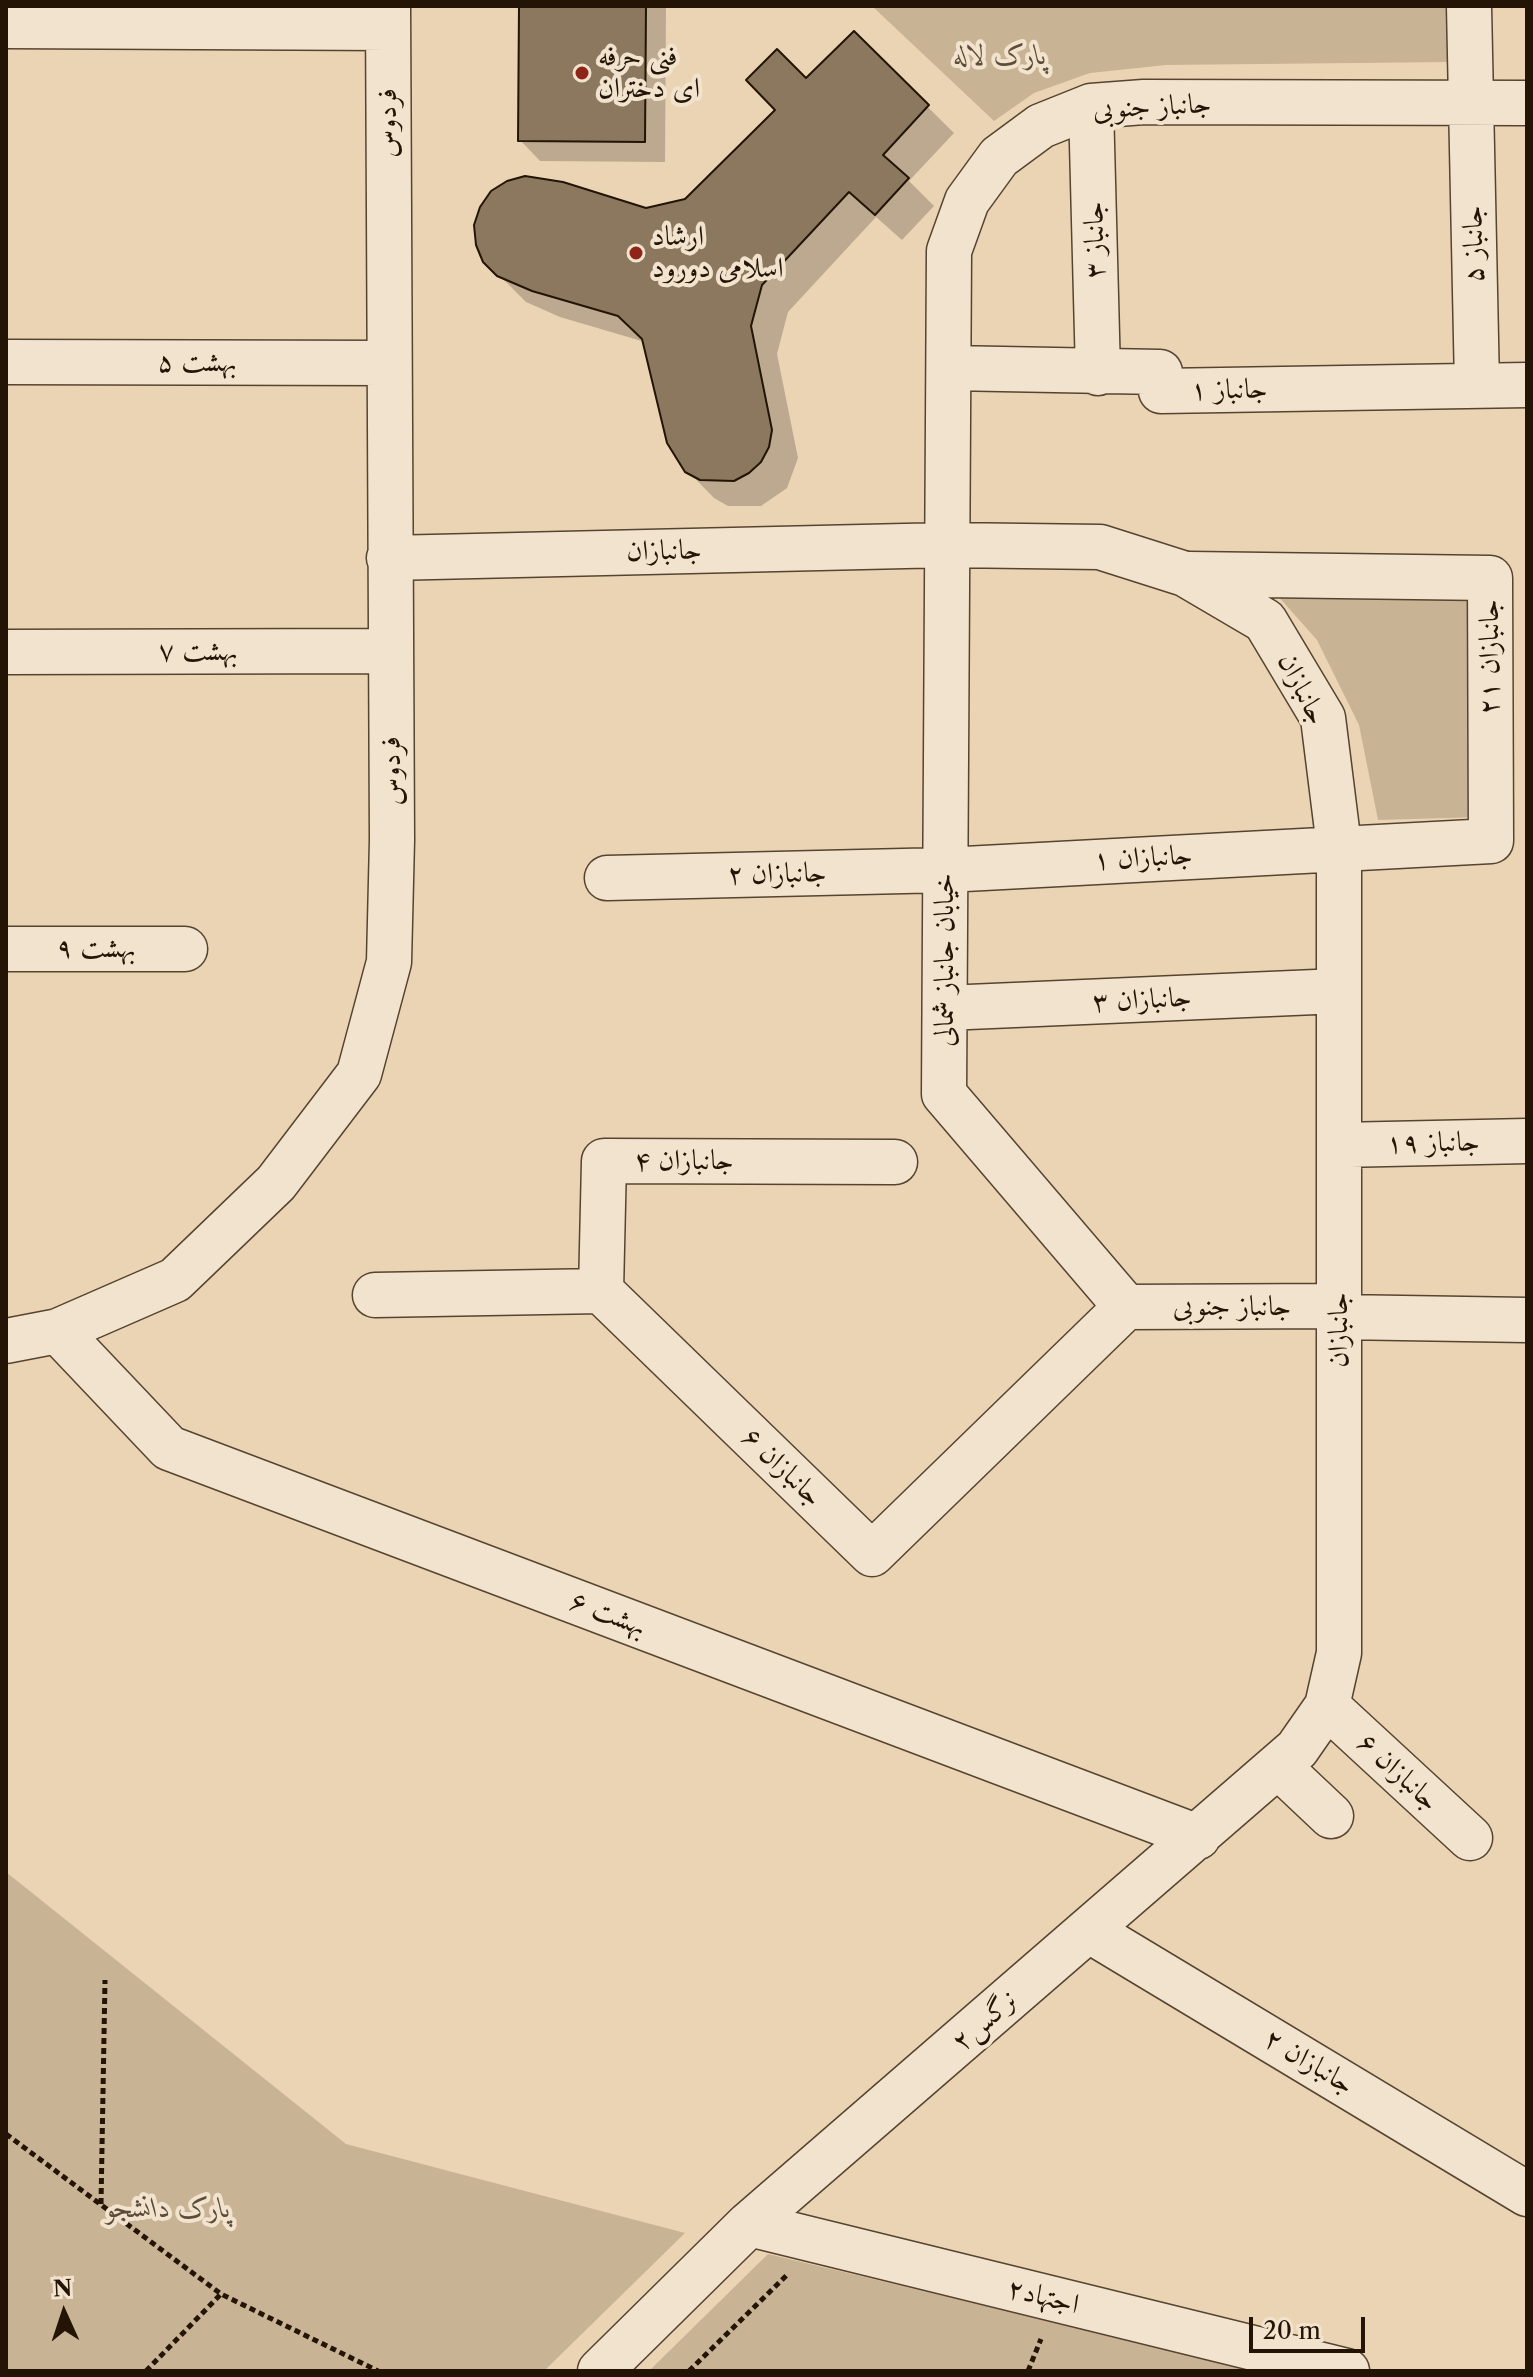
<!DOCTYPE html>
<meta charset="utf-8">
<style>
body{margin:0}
#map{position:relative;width:1533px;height:2377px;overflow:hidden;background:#ebd4b3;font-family:"Libre Caslon Text",serif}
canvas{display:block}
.frame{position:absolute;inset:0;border:8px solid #231405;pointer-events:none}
.north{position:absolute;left:24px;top:2273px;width:80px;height:80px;-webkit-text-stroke:6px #f2e3ce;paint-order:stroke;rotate:357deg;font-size:22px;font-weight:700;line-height:32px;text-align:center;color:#231405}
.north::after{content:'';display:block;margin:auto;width:28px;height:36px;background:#231405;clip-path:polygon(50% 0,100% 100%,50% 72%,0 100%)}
.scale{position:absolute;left:1249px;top:2317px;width:116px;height:36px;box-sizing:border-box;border:4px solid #231405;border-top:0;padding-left:10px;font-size:24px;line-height:28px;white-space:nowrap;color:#231405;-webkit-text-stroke:6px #f2e3ce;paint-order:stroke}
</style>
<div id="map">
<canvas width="1533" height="2377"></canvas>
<div class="frame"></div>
<div class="north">N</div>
<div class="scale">20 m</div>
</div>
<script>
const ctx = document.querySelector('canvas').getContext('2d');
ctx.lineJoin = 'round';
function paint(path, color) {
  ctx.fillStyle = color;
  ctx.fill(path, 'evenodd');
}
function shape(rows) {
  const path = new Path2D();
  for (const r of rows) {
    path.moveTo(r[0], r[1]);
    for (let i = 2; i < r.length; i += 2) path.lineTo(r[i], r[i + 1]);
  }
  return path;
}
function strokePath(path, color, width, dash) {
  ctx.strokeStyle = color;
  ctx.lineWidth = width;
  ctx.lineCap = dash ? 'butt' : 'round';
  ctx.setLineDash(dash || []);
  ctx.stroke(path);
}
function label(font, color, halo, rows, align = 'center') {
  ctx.font = font + ' "Libre Caslon Text",Amiri,serif';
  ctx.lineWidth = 8;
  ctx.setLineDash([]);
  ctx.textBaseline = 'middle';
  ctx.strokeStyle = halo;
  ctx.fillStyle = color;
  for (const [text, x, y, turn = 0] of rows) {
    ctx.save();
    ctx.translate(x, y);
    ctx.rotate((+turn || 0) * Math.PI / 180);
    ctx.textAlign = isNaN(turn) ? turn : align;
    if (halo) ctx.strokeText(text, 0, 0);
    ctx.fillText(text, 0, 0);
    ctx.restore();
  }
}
const green = shape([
 [872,6,1448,6,1450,62,1166,65,1090,73,1034,93,994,121],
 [1253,568,1477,570,1482,817,1378,820,1359,725,1317,640],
 [6,1872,346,2144,685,2233,544,2371,6,2371],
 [768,2254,1259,2371,649,2371]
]);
const shadow = shape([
 [521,6,666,6,665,162,540,161,520,140],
 [854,34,954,133,909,181,934,206,902,240,876,217,788,312,777,354,798,458,787,488,761,506,728,506,714,498,675,458,664,427,645,342,560,317,526,302,485,261,686,201]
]);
const building = shape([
 [519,6,646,6,645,142,518,141,519,6],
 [854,31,929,105,883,155,909,178,875,215,849,192,762,285,751,326,772,430,769,447,761,462,749,473,734,481,700,480,685,472,667,443,642,339,618,316,532,291,497,276,483,262,476,245,474,225,480,207,491,191,507,181,525,176,563,182,646,208,685,199,775,110,746,80,777,49,806,78,854,31]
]);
const path = shape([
 [6,2134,221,2294,378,2371],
 [101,2204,105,1980],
 [146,2371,221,2294],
 [689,2371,787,2275],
 [1028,2371,1041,2339]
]);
const minor = shape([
 [1469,6,1477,386],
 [6,26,388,28],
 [1091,106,1098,373],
 [6,362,388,363],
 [949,368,1160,372,1161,391,1527,385],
 [389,558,948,545,1100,547,1185,574,1265,621,1323,718,1339,846,1339,1653,1327,1706,1297,1749,749,2224,600,2371],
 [6,652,390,651],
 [607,878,946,870,1491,841,1490,578,1189,574],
 [6,949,185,949],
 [945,1008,1339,991],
 [1339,1145,1527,1141],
 [601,1291,604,1161,895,1162],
 [375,1295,601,1291,872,1554,1126,1307],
 [1126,1307,944,1094,949,251,967,201,999,157,1041,126,1091,106,1144,102,1527,103],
 [1126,1307,1339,1306],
 [1339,1317,1527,1320],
 [58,1331,169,1448,1198,1837],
 [6,1341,58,1331,175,1280,276,1183,359,1074,389,962,392,840,388,6],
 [1327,1706,1470,1838],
 [1278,1766,1331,1816],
 [1090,1931,1527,2194],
 [749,2224,1347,2371]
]);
const markers = [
 [582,73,8,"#8f2418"],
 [636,253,8,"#8f2418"]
];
const parkNames = [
 ["پارک لاله",1000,56],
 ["پارک دانشجو",168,2209]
];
const poiNames = [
 ["فنی حرفه",598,57],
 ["ای دختران",598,89],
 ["ارشاد",652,237],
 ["اسلامی دورود",652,269]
];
const streetNames = [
 ["جانباز جنوبی",1152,107,-3],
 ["فردوس",388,123,-90],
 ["جانباز ۳",1095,240,-91],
 ["جانباز ۵",1474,244,-91],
 ["بهشت ۵",197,363],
 ["جانباز ۱",1229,390,-1],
 ["جانبازان",664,551,-1],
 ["بهشت ۷",198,652],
 ["جانبازان ۲۱",1490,657,-90],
 ["جانبازان",1302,689,63],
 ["فردوس",392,771,-91],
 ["جانبازان ۱",1143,858,-3],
 ["جانبازان ۲",777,874,-1],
 ["بهشت ۹",96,949],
 ["خیابان جانباز شمالی",945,960,-90],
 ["جانبازان ۳",1142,1000,-3],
 ["جانباز ۱۹",1433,1143,-1],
 ["جانبازان ۴",684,1161],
 ["جانباز جنوبی",1232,1307],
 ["جانبازان",1339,1330,-90],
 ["جانبازان ۶",782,1467,44],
 ["بهشت ۶",608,1614,21],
 ["جانبازان ۶",1398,1772,43],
 ["نرگس۲",985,2021,-41],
 ["جانبازان ۲",1309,2062,31],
 ["اجتهاد۲",1043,2297,14]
];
paint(green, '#c9b395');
paint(shadow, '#0003');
paint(building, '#8b785f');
strokePath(building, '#231405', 2);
strokePath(minor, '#554430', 47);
strokePath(path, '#231405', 5, [6, 4]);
strokePath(minor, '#f2e3ce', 44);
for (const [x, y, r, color] of markers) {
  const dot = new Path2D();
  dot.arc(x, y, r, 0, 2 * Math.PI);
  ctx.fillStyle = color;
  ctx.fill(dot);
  strokePath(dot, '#f2e3ce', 3);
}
label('italic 28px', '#5d4c37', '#f2e3ce', parkNames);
label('28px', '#231405', '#f2e3ce', poiNames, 'left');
label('28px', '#231405', '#f2e3ce', streetNames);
</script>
